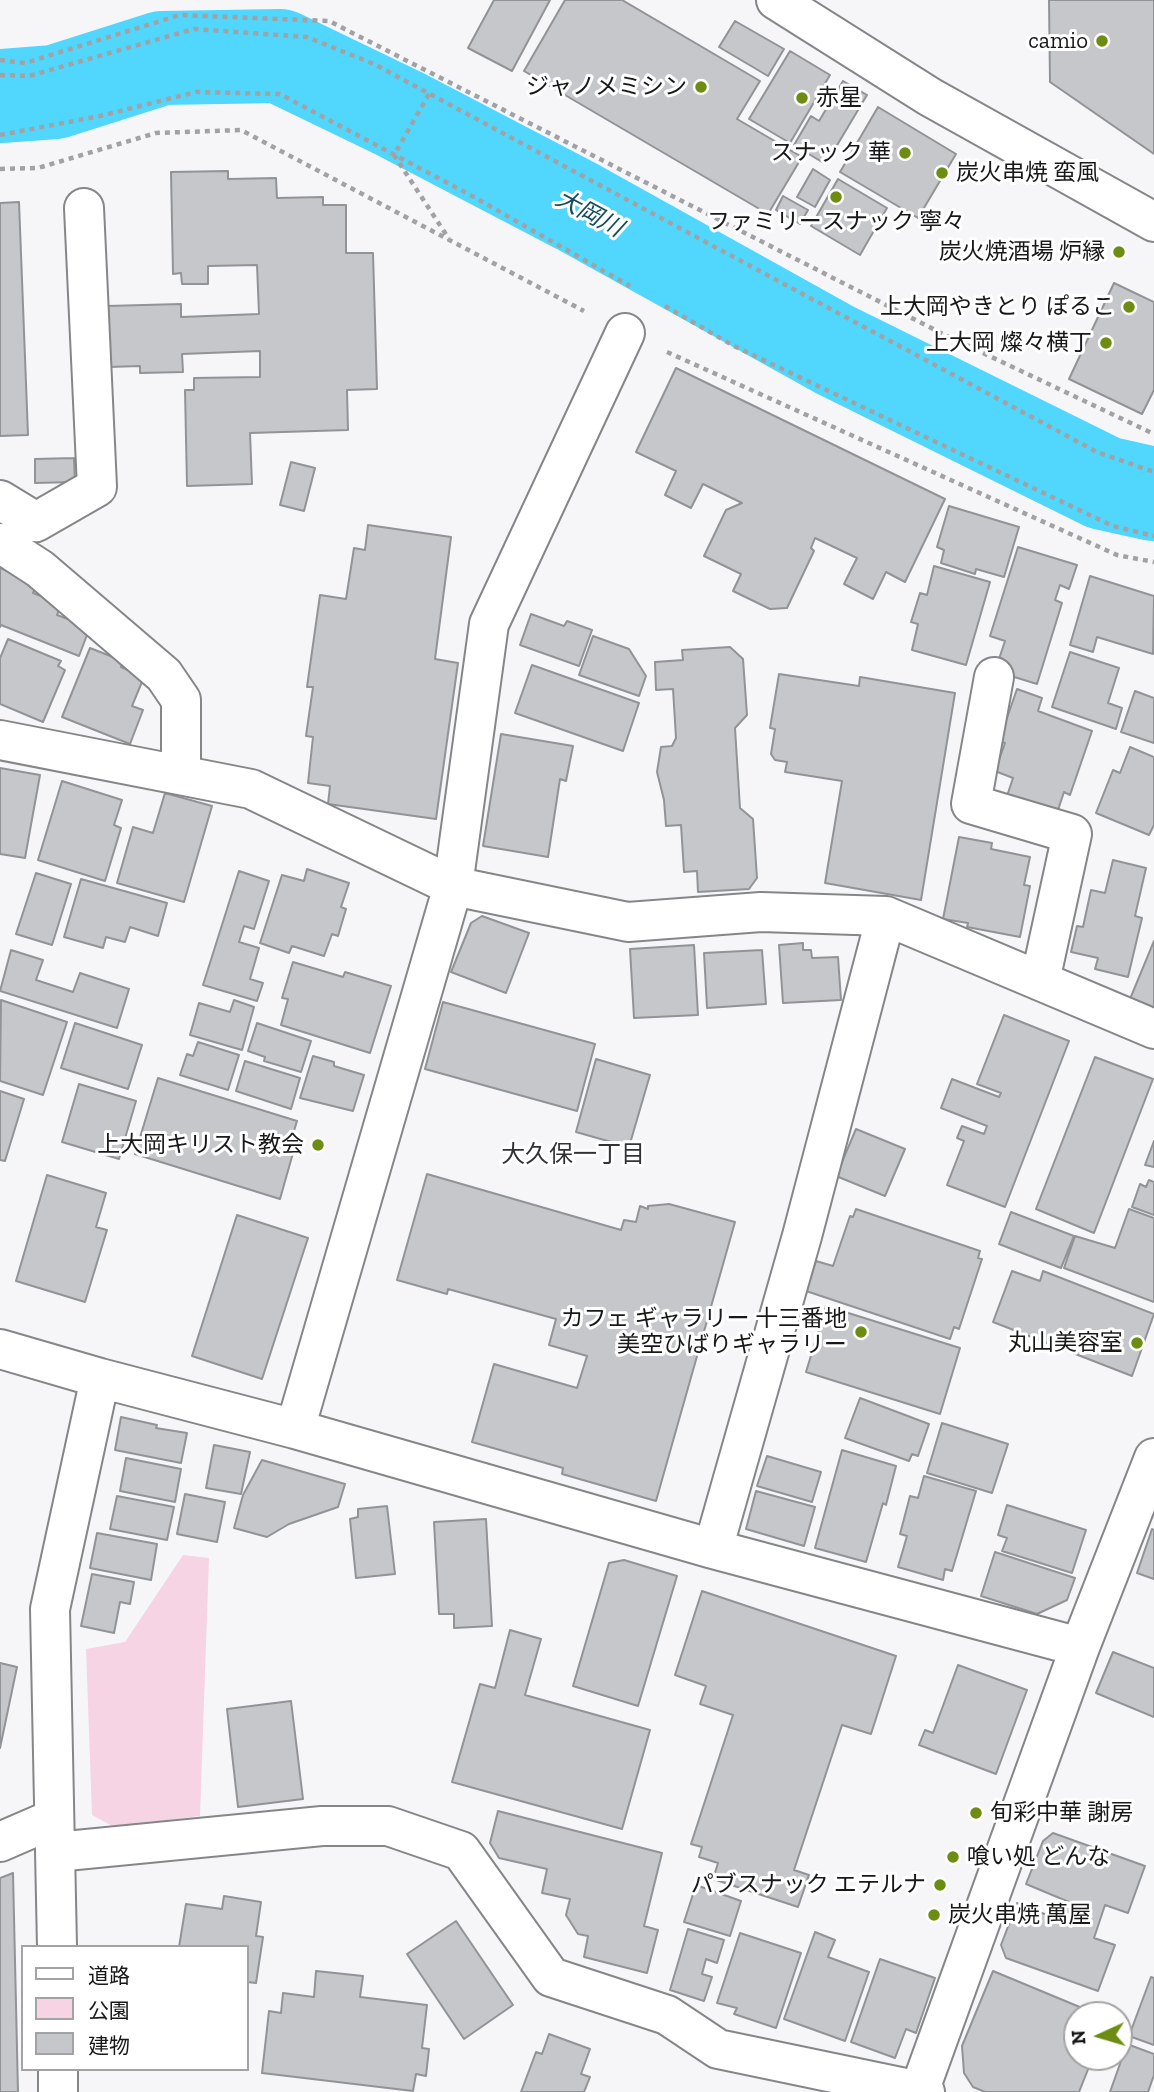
<!DOCTYPE html>
<meta charset="utf-8">
<style>
body{margin:0}
#map{position:relative;width:1154px;height:2092px;overflow:hidden;background:#f6f6f9;font-family:"Zilla Slab","Noto Sans JP",serif}
canvas{display:block}
.legend{position:absolute;left:21px;top:1945px;width:228px;height:126px;box-sizing:border-box;background:#fff;border:2px solid #a3a3a3;margin:0;padding:9px 12px;list-style:none;font-size:21px;color:#181819}
.legend li{display:flex;align-items:center;gap:14px;height:35px}
.legend b{width:35px;border:2px solid #a3a3a3}
.north{position:absolute;left:1063px;top:2001px;width:70px;height:70px;box-sizing:border-box;background:#fff;border:2px solid #a3a3a3;border-radius:50%;rotate:266deg;font-size:19px;font-weight:700;line-height:28px;text-align:center;color:#181819}
.north::after{content:'';display:block;margin:auto;width:24px;height:32px;background:#6c8d12;clip-path:polygon(50% 0,100% 100%,50% 72%,0 100%)}
</style>
<div id="map">
<canvas width="1154" height="2092"></canvas>
<ul class="legend">
<li><b style="height:9px;background:#fff"></b>道路</li>
<li><b style="height:19px;background:#f6d4e4"></b>公園</li>
<li><b style="height:19px;background:#c5c7ca"></b>建物</li>
</ul>
<div class="north">N</div>
</div>
<script>
const ctx = document.querySelector('canvas').getContext('2d');
ctx.lineJoin = 'round';
function paint(path, color) {
  ctx.fillStyle = color;
  ctx.fill(path, 'evenodd');
}
function shape(rows) {
  const path = new Path2D();
  for (const r of rows) {
    path.moveTo(r[0], r[1]);
    for (let i = 2; i < r.length; i += 2) path.lineTo(r[i], r[i + 1]);
  }
  return path;
}
function strokePath(path, color, width, dash) {
  ctx.strokeStyle = color;
  ctx.lineWidth = width;
  ctx.lineCap = dash ? 'butt' : 'round';
  ctx.setLineDash(dash || []);
  ctx.stroke(path);
}
function label(font, color, halo, rows, align = 'center') {
  ctx.font = font + ' "Zilla Slab","Noto Sans JP",serif';
  ctx.lineWidth = 6;
  ctx.setLineDash([]);
  ctx.textBaseline = 'middle';
  ctx.strokeStyle = halo;
  ctx.fillStyle = color;
  for (const [text, x, y, turn = 0] of rows) {
    ctx.save();
    ctx.translate(x, y);
    ctx.rotate((+turn || 0) * Math.PI / 180);
    ctx.textAlign = isNaN(turn) ? turn : align;
    if (halo) ctx.strokeText(text, 0, 0);
    ctx.fillText(text, 0, 0);
    ctx.restore();
  }
}
const green = shape([
 [183,1555,209,1558,200,1816,114,1827,92,1815,86,1649,125,1642]
]);
const river = shape([
 [0,96,55,92,162,58,280,56,400,114,578,207,835,350,1104,483,1154,494]
]);
const building = shape([
 [494,0,550,0,512,71,468,48,494,0],
 [565,0,622,0,760,81,737,119,802,157,768,214,524,71,565,0],
 [1049,0,1154,0,1154,154,1050,82,1049,0],
 [735,21,784,49,768,76,719,47,735,21],
 [790,51,830,75,790,143,749,119,790,51],
 [843,81,867,95,836,147,822,162,794,145,811,116,819,121,843,81],
 [878,107,956,154,918,218,840,172,878,107],
 [813,169,830,180,815,207,797,197,813,169],
 [228,171,228,179,276,178,277,198,323,197,323,205,346,205,346,253,373,253,377,389,347,390,348,430,250,433,252,484,187,486,185,390,194,390,194,378,260,377,260,351,182,354,183,372,140,373,140,366,109,367,107,306,181,304,181,317,259,314,257,265,208,266,208,284,182,284,181,273,173,274,171,172,228,171],
 [838,179,887,208,860,255,811,226,838,179],
 [783,196,808,210,800,224,776,210,783,196],
 [19,202,28,435,0,436,0,203,19,202],
 [1114,283,1154,302,1154,390,1142,414,1069,379,1114,283],
 [676,368,945,499,905,582,886,572,873,599,844,584,857,558,815,538,811,548,814,551,787,608,770,609,733,591,741,574,704,556,726,510,742,503,703,484,691,508,665,495,676,471,636,452,676,368],
 [74,458,75,482,35,483,35,459,74,458],
 [291,462,315,468,304,511,280,505,291,462],
 [949,506,1019,527,1004,577,976,569,975,574,941,563,944,550,937,547,949,506],
 [368,525,451,537,435,659,458,663,436,819,328,804,330,786,308,783,313,737,306,736,313,687,307,687,320,595,346,599,354,548,365,550,368,525],
 [1018,547,1077,565,1069,589,1060,585,1055,600,1062,603,1037,684,995,671,1005,641,990,636,1018,547],
 [934,566,990,582,966,665,912,650,918,624,911,622,920,593,927,595,934,566],
 [0,568,38,583,33,593,62,604,57,615,90,627,79,656,1,625,0,627,0,568],
 [1090,576,1154,596,1153,654,1097,637,1093,652,1070,645,1090,576],
 [531,614,564,626,567,621,592,630,579,666,520,645,531,614],
 [593,636,629,649,646,676,639,696,579,675,593,636],
 [8,639,61,661,58,666,65,670,43,722,0,704,0,658,8,639],
 [730,647,743,659,747,715,735,728,740,808,753,819,757,878,749,889,698,892,697,871,684,872,681,825,666,826,664,800,657,772,661,747,672,746,676,738,673,689,656,690,655,662,683,660,682,650,730,647],
 [90,648,123,661,121,667,144,677,132,706,143,710,130,744,62,717,90,648],
 [1070,652,1119,668,1108,703,1122,708,1116,729,1052,707,1070,652],
 [532,665,639,703,623,751,515,713,532,665],
 [779,674,859,686,860,677,955,693,921,900,825,883,842,781,785,772,787,762,775,760,771,754,775,729,770,728,779,674],
 [1017,689,1042,698,1038,711,1092,731,1070,795,1064,792,1057,813,1007,796,1013,778,995,771,1005,743,999,741,1017,689],
 [1135,691,1154,698,1154,743,1121,732,1135,691],
 [501,734,573,746,566,781,560,779,548,857,483,846,501,734],
 [1130,747,1154,757,1154,825,1149,835,1096,813,1113,770,1120,773,1130,747],
 [0,768,40,775,25,858,0,854,0,768],
 [62,781,122,800,114,825,121,828,105,881,38,860,62,781],
 [165,793,212,806,184,902,117,883,133,827,153,833,165,793],
 [959,837,992,843,991,849,1030,857,1024,885,1030,886,1020,937,967,927,968,923,943,919,959,837],
 [1113,860,1146,868,1135,916,1142,918,1128,977,1095,969,1098,958,1071,952,1077,926,1083,927,1091,890,1105,893,1113,860],
 [307,869,349,883,341,907,346,909,338,936,332,934,324,956,292,946,289,953,260,943,282,875,304,881,307,869],
 [239,871,269,881,254,929,244,926,239,942,259,948,250,979,263,983,257,1001,203,985,239,871],
 [36,873,71,884,52,945,16,934,36,873],
 [81,879,167,903,158,936,130,927,125,942,106,937,103,948,64,937,81,879],
 [482,916,529,933,506,993,451,972,471,923,482,916],
 [1154,941,1154,1009,1130,999,1154,941],
 [803,943,803,950,811,950,812,958,838,957,841,1000,783,1003,779,945,803,943],
 [694,945,698,1015,634,1018,630,949,694,945],
 [11,950,43,960,36,980,73,992,80,973,129,989,117,1028,0,991,11,950],
 [762,950,766,1004,707,1008,704,953,762,950],
 [293,962,343,977,345,972,391,986,370,1053,281,1025,288,999,282,998,293,962],
 [1,1000,67,1022,43,1095,0,1081,1,1000],
 [234,1000,254,1007,242,1050,190,1035,199,1003,230,1012,234,1000],
 [443,1002,595,1044,577,1111,425,1069,443,1002],
 [1004,1015,1069,1041,1005,1207,947,1185,964,1141,957,1138,962,1126,984,1134,987,1126,941,1108,952,1079,999,1097,1001,1093,977,1084,1004,1015],
 [75,1023,142,1045,128,1089,61,1068,75,1023],
 [257,1023,311,1041,301,1072,264,1061,265,1057,248,1051,257,1023],
 [198,1042,239,1055,228,1090,180,1075,187,1054,193,1056,198,1042],
 [313,1056,334,1062,334,1066,364,1075,353,1111,300,1098,313,1056],
 [1095,1057,1153,1079,1094,1233,1036,1209,1095,1057],
 [596,1059,650,1075,629,1147,576,1132,596,1059],
 [245,1061,300,1078,291,1109,236,1091,245,1061],
 [158,1078,297,1121,290,1144,295,1146,280,1199,135,1154,158,1078],
 [79,1084,136,1101,119,1159,62,1142,79,1084],
 [0,1091,24,1099,5,1161,0,1160,0,1091],
 [856,1129,905,1149,885,1196,836,1176,856,1129],
 [1154,1141,1154,1167,1145,1165,1154,1141],
 [427,1174,621,1230,624,1220,636,1222,640,1206,648,1209,648,1206,669,1204,735,1222,656,1501,562,1474,563,1468,472,1442,494,1364,577,1388,587,1356,549,1345,556,1319,448,1289,447,1294,397,1280,427,1174],
 [47,1175,106,1193,96,1227,107,1230,85,1302,16,1281,47,1175],
 [1149,1180,1154,1182,1154,1215,1132,1207,1140,1184,1146,1187,1149,1180],
 [856,1209,980,1251,978,1258,982,1259,959,1329,954,1327,950,1339,806,1291,816,1261,833,1266,850,1216,853,1217,856,1209],
 [1129,1209,1154,1218,1154,1302,1064,1268,1075,1236,1115,1248,1129,1209],
 [1011,1212,1074,1236,1061,1268,999,1244,1011,1212],
 [237,1215,308,1238,262,1379,192,1356,237,1215],
 [1012,1271,1040,1281,1043,1271,1154,1314,1132,1376,993,1322,1012,1271],
 [826,1306,960,1348,940,1414,806,1372,826,1306],
 [860,1398,929,1424,918,1456,912,1454,909,1461,845,1438,860,1398],
 [121,1417,157,1425,156,1428,187,1433,181,1463,115,1450,121,1417],
 [942,1423,1008,1444,992,1493,927,1473,942,1423],
 [214,1445,250,1452,241,1494,206,1488,214,1445],
 [842,1450,896,1466,886,1505,883,1503,866,1562,815,1548,842,1450],
 [767,1456,821,1472,812,1502,757,1486,767,1456],
 [126,1458,181,1469,175,1502,120,1491,126,1458],
 [262,1460,345,1484,338,1507,289,1524,267,1537,234,1528,243,1495,262,1460],
 [924,1476,976,1491,952,1571,945,1569,943,1580,898,1567,907,1536,900,1534,910,1496,918,1498,924,1476],
 [756,1491,815,1507,804,1546,746,1529,756,1491],
 [185,1494,225,1502,217,1542,177,1534,185,1494],
 [117,1496,174,1507,167,1540,110,1529,117,1496],
 [1007,1505,1086,1530,1072,1573,1002,1551,1007,1538,998,1535,1007,1505],
 [387,1506,395,1574,356,1578,350,1519,358,1517,358,1509,387,1506],
 [486,1519,492,1626,454,1628,454,1614,439,1614,434,1522,486,1519],
 [1152,1529,1154,1530,1154,1579,1137,1573,1152,1529],
 [97,1533,157,1544,151,1580,90,1568,97,1533],
 [995,1552,1075,1578,1067,1600,1037,1614,981,1596,995,1552],
 [624,1560,677,1576,638,1706,573,1686,609,1563,624,1560],
 [92,1574,134,1582,130,1604,120,1602,114,1633,81,1626,92,1574],
 [702,1591,896,1656,871,1734,842,1725,794,1870,809,1875,798,1907,713,1879,718,1863,699,1857,702,1847,691,1844,733,1715,700,1704,706,1686,675,1675,702,1591],
 [510,1630,541,1639,525,1695,650,1730,622,1829,452,1782,480,1684,495,1688,510,1630],
 [1113,1652,1154,1668,1154,1717,1096,1693,1113,1652],
 [0,1663,17,1667,0,1748,0,1663],
 [958,1665,1027,1690,996,1774,919,1745,925,1730,933,1733,958,1665],
 [291,1701,303,1799,238,1807,227,1709,291,1701],
 [498,1811,662,1853,644,1926,658,1930,647,1973,584,1957,588,1936,578,1934,566,1915,570,1899,542,1893,547,1869,499,1858,490,1843,498,1811],
 [1053,1833,1145,1866,1128,1913,1105,1905,1094,1938,1115,1945,1098,1991,1006,1958,1001,1945,1017,1903,1062,1921,1069,1902,1026,1884,1043,1841,1053,1833],
 [13,1873,18,2092,0,2092,0,1878,13,1873],
 [696,1885,741,1901,730,1936,684,1922,696,1885],
 [224,1896,261,1902,256,1936,263,1937,256,1983,247,1982,247,1947,179,1947,186,1904,222,1909,224,1896],
 [456,1921,513,2005,464,2039,407,1954,456,1921],
 [688,1929,724,1940,717,1963,706,1959,702,1974,712,1977,704,2001,670,1990,688,1929],
 [815,1932,835,1940,828,1957,869,1972,845,2041,784,2019,815,1932],
 [740,1933,801,1953,776,2028,734,2014,737,2008,717,2003,740,1933],
 [880,1959,935,1978,916,2033,906,2029,895,2058,851,2042,880,1959],
 [316,1971,363,1976,360,1997,427,2005,422,2048,429,2049,426,2076,416,2074,413,2091,262,2073,269,2011,281,2013,283,1993,314,1997,316,1971],
 [993,1971,1099,2015,1077,2015,1077,2057,1093,2057,1079,2092,985,2092,973,2087,964,2073,962,2046,993,1971],
 [1151,1977,1154,1978,1154,2045,1129,2036,1151,1977],
 [549,2034,590,2049,581,2074,590,2077,584,2092,521,2092,536,2052,542,2054,549,2034],
 [1127,2044,1154,2054,1154,2075,1148,2092,1110,2092,1127,2044]
]);
const path = shape([
 [0,60,25,63,180,15,329,21,943,334,1154,434],
 [0,75,29,76,194,29,307,37,374,64,1097,452,1154,472],
 [429,94,394,155,449,239],
 [0,135,100,116,196,92,280,94,474,197,630,286],
 [0,169,38,168,156,133,241,130,584,311],
 [665,306,734,346,1113,526,1154,536],
 [667,352,1117,555,1154,562]
]);
const minor = shape([
 [776,0,930,97,1154,222],
 [0,500,36,522,97,487,84,208],
 [0,543,40,569,164,675,181,700,181,775],
 [994,677,971,804,1072,834,1040,981],
 [0,740,251,789,453,886,628,922,761,912,886,916,1154,1029],
 [0,1349,100,1378,295,1429,713,1549,1080,1647],
 [295,1429,453,886,489,624,625,333],
 [713,1549,802,1236,886,916],
 [0,1842,53,1819],
 [56,1852,322,1826,388,1826,461,1851,551,1977,667,2015,718,2049,925,2092],
 [57,1947,50,1609,100,1378],
 [58,2069,58,2092],
 [920,2089,1080,1647,1154,1458]
]);
const markers = [
 [1102,41,7,"#6c8d12"],
 [701,87,7,"#6c8d12"],
 [802,98,7,"#6c8d12"],
 [905,153,7,"#6c8d12"],
 [942,173,7,"#6c8d12"],
 [836,197,7,"#6c8d12"],
 [1119,252,7,"#6c8d12"],
 [1129,307,7,"#6c8d12"],
 [1106,343,7,"#6c8d12"],
 [318,1145,7,"#6c8d12"],
 [861,1332,7,"#6c8d12"],
 [1137,1343,7,"#6c8d12"],
 [976,1813,7,"#6c8d12"],
 [953,1857,7,"#6c8d12"],
 [940,1885,7,"#6c8d12"],
 [934,1915,7,"#6c8d12"]
];
const poiNames = [
 ["camio",1088,41],
 ["ジャノメミシン",687,87],
 ["赤星",816,98,"left"],
 ["スナック 華",891,153],
 ["炭火串焼 蛮風",956,173,"left"],
 ["ファミリースナック 寧々",836,222,"center"],
 ["炭火焼酒場 炉縁",1105,252],
 ["上大岡やきとり ぽるこ",1115,307],
 ["上大岡 燦々横丁",1092,343],
 ["上大岡キリスト教会",304,1145],
 ["カフェ ギャラリー 十三番地",847,1319],
 ["美空ひばりギャラリー",847,1345],
 ["丸山美容室",1123,1343],
 ["旬彩中華 謝房",990,1813,"left"],
 ["喰い処 どんな",967,1857,"left"],
 ["パブスナック エテルナ",926,1885],
 ["炭火串焼 萬屋",948,1915,"left"]
];
const waterNames = [
 ["大岡川",589,214,28]
];
const neighbourhoodNames = [
 ["大久保一丁目",573,1155]
];
paint(green, '#f6d4e4');
strokePath(river, '#51d6fd', 94);
paint(building, '#c5c7ca');
strokePath(building, '#919396', 2);
strokePath(minor, '#858688', 42);
strokePath(path, '#a2a2a4', 4.5, [5, 5]);
strokePath(minor, '#fff', 38);
for (const [x, y, r, color] of markers) {
  const dot = new Path2D();
  dot.arc(x, y, r, 0, 2 * Math.PI);
  ctx.fillStyle = color;
  ctx.fill(dot);
  strokePath(dot, '#fff', 2.5);
}
label('23px', '#181819', '#fff', poiNames, 'right');
label('italic 24px', '#154d5d', '#fff', waterNames);
label('24px', '#313234', '#fff', neighbourhoodNames);
</script>
